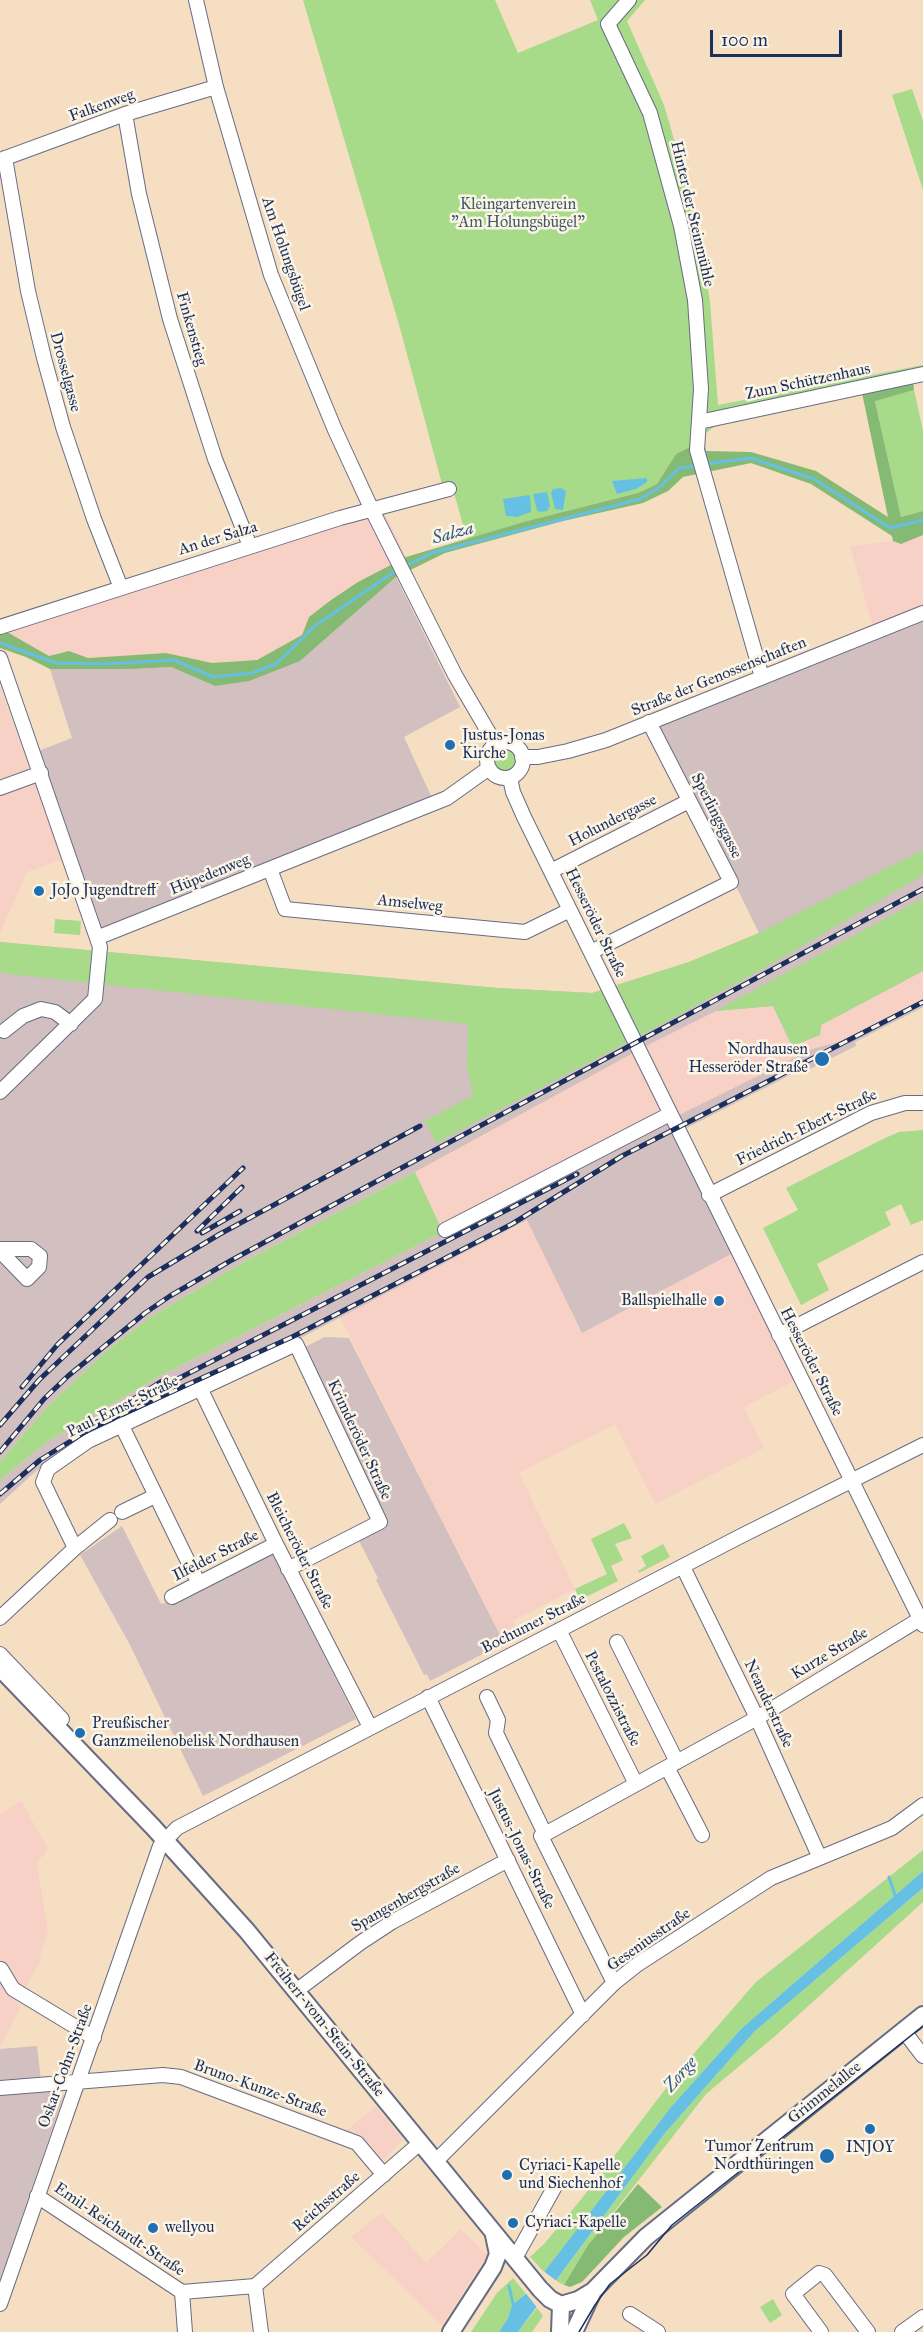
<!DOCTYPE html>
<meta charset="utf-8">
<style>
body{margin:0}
#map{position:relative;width:923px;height:2332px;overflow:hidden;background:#f5dec2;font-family:"IM FELL Great Primer",serif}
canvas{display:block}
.scale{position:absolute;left:710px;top:30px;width:132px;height:27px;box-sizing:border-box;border:3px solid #1b2f5e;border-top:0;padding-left:8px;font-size:18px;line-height:21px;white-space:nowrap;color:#1b2f5e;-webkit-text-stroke:4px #fcf5e5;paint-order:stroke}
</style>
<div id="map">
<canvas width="923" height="2332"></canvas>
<div class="scale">100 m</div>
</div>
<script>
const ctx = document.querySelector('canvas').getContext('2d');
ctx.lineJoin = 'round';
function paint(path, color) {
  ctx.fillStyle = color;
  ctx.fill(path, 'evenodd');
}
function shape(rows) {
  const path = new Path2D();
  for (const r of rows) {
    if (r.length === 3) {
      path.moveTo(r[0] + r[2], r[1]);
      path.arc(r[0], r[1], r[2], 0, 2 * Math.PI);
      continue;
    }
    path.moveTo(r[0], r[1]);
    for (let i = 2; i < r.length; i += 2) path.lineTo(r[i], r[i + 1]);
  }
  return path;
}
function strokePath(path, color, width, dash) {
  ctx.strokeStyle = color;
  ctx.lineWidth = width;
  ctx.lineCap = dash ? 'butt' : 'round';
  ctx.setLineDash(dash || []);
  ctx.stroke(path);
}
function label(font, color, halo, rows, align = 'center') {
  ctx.font = font + ' "IM FELL Great Primer",serif';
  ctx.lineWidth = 5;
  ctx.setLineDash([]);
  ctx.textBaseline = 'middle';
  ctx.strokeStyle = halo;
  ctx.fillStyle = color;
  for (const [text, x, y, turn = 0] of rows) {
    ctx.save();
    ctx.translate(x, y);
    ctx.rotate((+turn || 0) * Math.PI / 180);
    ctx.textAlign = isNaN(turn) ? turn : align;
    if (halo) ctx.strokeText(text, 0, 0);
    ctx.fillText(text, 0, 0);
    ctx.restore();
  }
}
const built = shape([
 [383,509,406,557,358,582,331,600,309,617,302,635,257,660,212,663,166,653,88,658,69,651,49,656,7,632],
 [923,535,923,608,873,628,850,546,893,541,901,544],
 [0,687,30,770,0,781],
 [34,771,64,859,27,872,0,933,0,783],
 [923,971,923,999,842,1041,812,1049,667,1121,486,1218,443,1232,415,1172,648,1045,716,1011,774,1006,792,1046,821,1025],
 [528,1220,582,1333,733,1253,796,1380,744,1407,764,1448,655,1504,615,1424,519,1473,575,1589,513,1621,520,1635,504,1643,340,1317],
 [21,1801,48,1849,37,1863,48,1931,40,1956,42,1958,17,2003,21,2006,0,2047,0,1814],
 [376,2106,403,2140,382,2161,367,2141,346,2131],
 [382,2213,426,2263,461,2229,487,2255,442,2325,351,2237]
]);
const industrial = shape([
 [396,577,460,707,404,737,432,798,90,934,28,755,72,738,50,669,133,669,171,667,215,686,300,661],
 [923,608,923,971,821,1025,820,1035,792,1046,773,1006,716,1011,648,1045,415,1172,247,1260,149,1318,104,1353,46,1408,0,1462,0,942,497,988,592,993,689,962,759,933,658,727,876,640,873,628],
 [923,999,923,1007,855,1042,856,1046,804,1072,802,1069,673,1135,733,1253,582,1333,527,1220,291,1343,57,1455,36,1471,0,1504,0,1480,48,1441,160,1376,443,1232,486,1218,667,1121,812,1049,842,1041],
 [325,1337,349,1338,504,1643,430,1681,427,1674,424,1675,376,1580,378,1578,357,1537,386,1524,301,1349],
 [122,1526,161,1604,178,1600,272,1552,356,1719,203,1796,130,1645,80,1555],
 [37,2046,42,2090,51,2090,64,2095,0,2280,0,2049]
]);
const green = shape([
 [303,0,495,0,518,53,598,20,590,0,645,0,627,21,664,105,697,218,710,302,718,405,923,365,923,379,719,423,705,434,705,446,692,446,676,454,657,484,638,493,527,521,467,539,451,482,442,484,400,328],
 [912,89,923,121,923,190,892,95],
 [914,390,923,430,923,511,901,517,875,400],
 [506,760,13],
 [923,850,923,875,775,962,662,1024,436,1143,425,1121,473,1095,467,1066,468,1024,0,973,0,942,497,988,592,993,689,962,759,933],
 [923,898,923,971,821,1025,820,1035,792,1046,773,1006,716,1011],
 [55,919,81,921,80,935,54,933],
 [923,1130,923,1220,911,1225,901,1204,885,1212,891,1225,817,1264,829,1290,801,1305,763,1228,798,1210,786,1188,883,1139,899,1132],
 [415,1172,443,1232,160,1376,48,1441,0,1480,0,1462,46,1408,104,1353,149,1318,247,1260],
 [624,1523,632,1538,615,1544,623,1560,611,1566,618,1581,580,1600,575,1589,607,1574,591,1539],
 [663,1544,670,1557,639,1573,638,1571,646,1566,641,1556],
 [923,1850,923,1871,741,2029,671,2107,544,2272,530,2257,544,2244,583,2197,683,2066,756,1982],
 [923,1888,923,1902,774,2037,706,2094,588,2245,564,2285,556,2281,665,2133,754,2032],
 [513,2278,526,2294,512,2305,508,2318,499,2332,471,2332,497,2293],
 [773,2299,782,2315,770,2323,760,2307],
 [537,2308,543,2316,532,2332,518,2332]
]);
const forest = shape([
 [913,381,914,390,875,401,901,517,923,511,923,535,901,544,893,541,892,536,811,484,751,463,683,477,668,491,643,503,563,521,445,553,396,577,300,661,249,681,215,686,171,667,133,669,50,669,26,657,0,648,0,634,7,632,49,656,69,651,88,658,166,653,212,663,257,660,302,635,309,617,331,600,358,582,406,557,527,521,638,493,657,484,676,454,692,446,705,446,706,451,751,452,816,471,888,517,862,393],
 [638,2184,662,2207,624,2237,582,2282,570,2287,564,2285,588,2245]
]);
const water = shape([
 [647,478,647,482,636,489,617,494,612,481],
 [561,488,566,491,563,510,555,509,551,493,553,489],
 [547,492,550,506,547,511,540,512,537,510,533,494],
 [530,495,531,512,517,517,506,516,503,499],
 [923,1871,923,1888,754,2032,665,2133,518,2332,499,2332,508,2318,512,2305,526,2294,544,2272,671,2107,741,2029]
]);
const pier = shape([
 [542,2270,558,2282,539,2310,524,2291]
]);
const stream = shape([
 [705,464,751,458,814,479,890,528,923,520],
 [406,566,432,553,640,499,659,488,679,468,696,466],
 [0,643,56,663,104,664,174,660,213,677,252,673,276,664,316,625,397,570],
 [889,1877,896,1898],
 [509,2286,514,2308]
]);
const minor = shape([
 [196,0,216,87,271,275,335,430,371,508,455,675,496,745],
 [629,0,608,24,650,113,681,226,695,300,701,389,697,450,762,677],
 [125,114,139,194,170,319,215,459,250,546],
 [5,158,28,291,44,358,63,427,94,519,121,588],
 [0,160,125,114,216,87],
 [699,422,923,374],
 [0,627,340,518,449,489],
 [0,658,100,947,95,999,0,1092],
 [505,760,18],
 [522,757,538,757,568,751,606,740,923,613],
 [510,778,513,792,524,817,923,1625],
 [0,788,41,773],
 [270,869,285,909,525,932,570,910],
 [551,871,689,801],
 [99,937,447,798,489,768],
 [591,952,731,882,649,722],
 [4,1031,23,1016,41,1009,55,1012,71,1024],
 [709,1195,871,1113,905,1103,923,1103],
 [445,1230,670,1114],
 [0,1249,31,1249,40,1256,39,1267,27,1279,0,1251],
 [779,1335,923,1262],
 [200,1388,276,1544,370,1727],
 [121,1424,198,1582],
 [122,1512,155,1496],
 [75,1548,43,1482,48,1469,88,1441,296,1344,380,1522,288,1569],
 [683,1567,757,1718,819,1856],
 [172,1597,276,1544],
 [0,1618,75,1548,110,1520],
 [559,1630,636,1784],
 [617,1642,677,1762],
 [0,1654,62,1719,55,1725],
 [428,1697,583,2015],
 [487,1697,498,1720,496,1733,545,1834,541,1836,614,1983],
 [667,1767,702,1835],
 [545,1834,757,1718,920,1619],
 [1,1969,13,1989,94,2038],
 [296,1991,360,1943,392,1922,508,1860],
 [903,2030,923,2056],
 [0,2088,163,2075,181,2077,357,2143,384,2175],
 [436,2161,614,1983,638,1964,771,1878,892,1828,923,1805],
 [37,2196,182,2292],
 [515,2258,554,2188],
 [255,2286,420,2143],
 [255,2286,261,2332],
 [182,2292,255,2286],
 [182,2292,185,2332],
 [0,2304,160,1846,177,1828,739,1537,923,1445],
 [630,2314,658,2332],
 [821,2332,793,2294,819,2273,825,2275,868,2332],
 [902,2332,923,2317]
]);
const major = shape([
 [0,1668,153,1827,247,1931,540,2289,550,2299,561,2305,578,2300,593,2291,646,2237,923,2015],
 [451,2332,493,2267,498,2254,494,2235],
 [560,2332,561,2305],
 [574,2332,593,2291]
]);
const tram = shape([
 [579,2332,595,2305,610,2284,647,2255,672,2225,923,2026]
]);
const rail = shape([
 [197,1231,242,1187],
 [202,1233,240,1211],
 [22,1387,58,1344,243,1168],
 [158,1389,577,1174],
 [119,1408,162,1381],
 [0,1425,39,1380,148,1277,220,1234,420,1126],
 [0,1452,44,1399,68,1376,145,1313,170,1296,230,1261,364,1188,923,889],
 [0,1494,40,1460,90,1429,292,1337,512,1224,622,1156,923,1002]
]);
const markers = [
 [450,745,6,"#1f6fb2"],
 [39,891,6,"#1f6fb2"],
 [822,1059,8,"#1f6fb2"],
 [719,1301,6,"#1f6fb2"],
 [80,1733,6,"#1f6fb2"],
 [870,2129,6,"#1f6fb2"],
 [827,2156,8,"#1f6fb2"],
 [507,2175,6,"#1f6fb2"],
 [513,2223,6,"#1f6fb2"],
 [153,2228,6,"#1f6fb2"]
];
const streetNames = [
 ["Falkenweg",102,106,-20],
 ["Hinter der Steinmühle",692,214,77],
 ["Am Holungsbügel",285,254,71],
 ["Finkenstieg",191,329,74],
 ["Drosselgasse",65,372,75],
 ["Zum Schützenhaus",808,382,-12],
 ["An der Salza",218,539,-17],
 ["Straße der Genossenschaften",719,677,-22],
 ["Sperlingsgasse",716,816,63],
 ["Holundergasse",613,821,-27],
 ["Hüpedenweg",210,875,-22],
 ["Amselweg",410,904,6],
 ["Hesseröder Straße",595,923,64],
 ["Friedrich-Ebert-Straße",807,1128,-26],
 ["Hesseröder Straße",811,1362,63],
 ["Paul-Ernst-Straße",123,1407,-26],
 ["Krimderöder Straße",359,1440,65],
 ["Bleicheröder Straße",299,1551,63],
 ["Ilfelder Straße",216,1556,-27],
 ["Bochumer Straße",534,1624,-27],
 ["Kurze Straße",830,1654,-31],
 ["Pestalozzistraße",612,1699,63],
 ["Neanderstraße",768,1704,65],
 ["Justus-Jonas-Straße",521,1849,64],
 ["Spangenbergstraße",406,1898,-30],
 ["Geseniusstraße",649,1940,-35],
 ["Freiherr-vom-Stein-Straße",324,2025,51],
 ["Oskar-Cohn-Straße",66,2066,-70],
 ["Bruno-Kunze-Straße",260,2089,20],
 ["Grimmelallee",825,2093,-39],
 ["Reichsstraße",327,2202,-41],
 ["Emil-Reichardt-Straße",119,2230,34]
];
const parkNames = [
 ["Kleingartenverein",518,205],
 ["\"Am Holungsbügel\"",518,223]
];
const poiNames = [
 ["Justus-Jonas",462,736],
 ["Kirche",462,754],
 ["JoJo Jugendtreff",51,891],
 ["Nordhausen",808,1050,"right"],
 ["Hesseröder Straße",808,1068,"right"],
 ["Ballspielhalle",707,1301,"right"],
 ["Preußischer",92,1724],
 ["Ganzmeilenobelisk Nordhausen",92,1742],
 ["Tumor Zentrum",814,2147,"right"],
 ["Nordthüringen",814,2165,"right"],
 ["INJOY",870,2148,"center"],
 ["Cyriaci-Kapelle",519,2166],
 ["und Siechenhof",519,2184],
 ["Cyriaci-Kapelle",525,2223],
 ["wellyou",165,2228]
];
const waterNames = [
 ["Salza",453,534,-15],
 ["Zorge",681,2075,-48]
];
paint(built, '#f7d1c6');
paint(industrial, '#d2bfbf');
paint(green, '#a7da89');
paint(forest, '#85ba75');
paint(water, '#66c0e3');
paint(pier, '#f5dec2');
strokePath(stream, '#66c0e3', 3);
strokePath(minor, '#676c81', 16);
strokePath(major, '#676c81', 20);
strokePath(minor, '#fff', 14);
strokePath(major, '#fff', 16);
strokePath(tram, '#1b2f5e', 1.5);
strokePath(rail, '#1b2f5e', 5);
strokePath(rail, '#fcf5e5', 3, [9]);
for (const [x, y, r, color] of markers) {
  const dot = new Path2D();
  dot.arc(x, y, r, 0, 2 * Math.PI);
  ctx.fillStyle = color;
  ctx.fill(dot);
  strokePath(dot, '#fcf5e5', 2);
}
label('16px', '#1b2f5e', '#fcf5e5', streetNames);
label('16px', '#3e5a69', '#fcf5e5', parkNames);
label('16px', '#1b2f5e', '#fcf5e5', poiNames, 'left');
label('italic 18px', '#325a86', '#fcf5e5', waterNames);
</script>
